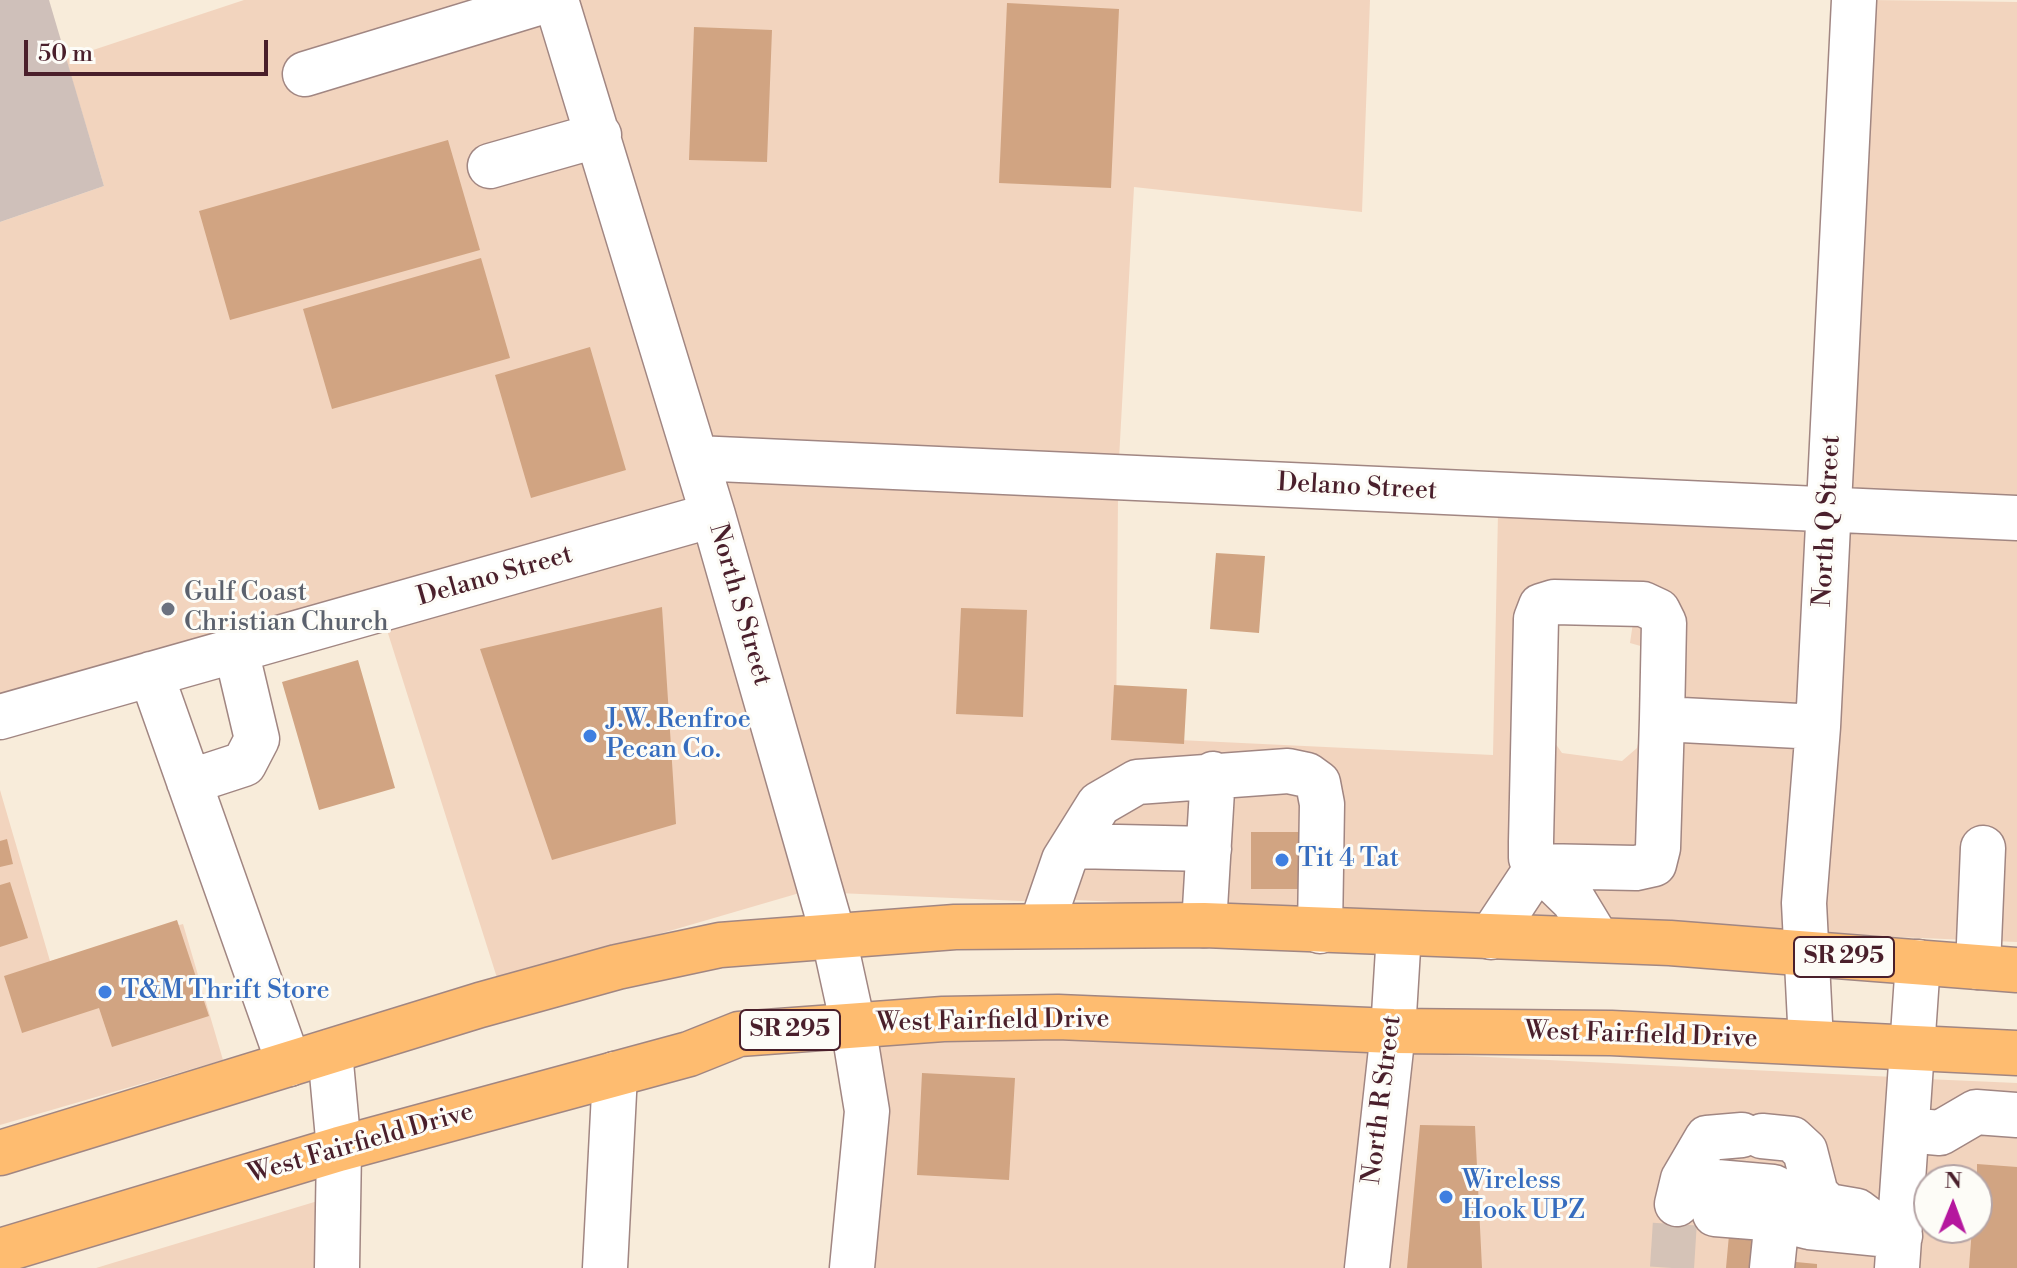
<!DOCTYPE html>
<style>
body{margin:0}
#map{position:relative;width:2017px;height:1268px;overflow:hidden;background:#f8ecda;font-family:"Libre Bodoni",serif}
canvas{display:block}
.north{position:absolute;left:1913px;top:1164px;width:80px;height:80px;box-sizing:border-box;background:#fdfcf7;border:2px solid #b5a4a5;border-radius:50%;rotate:1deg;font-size:22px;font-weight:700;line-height:32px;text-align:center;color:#4a1f2b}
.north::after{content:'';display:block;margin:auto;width:28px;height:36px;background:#b5179e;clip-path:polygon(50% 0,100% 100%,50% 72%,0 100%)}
.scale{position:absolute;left:24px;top:40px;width:244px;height:36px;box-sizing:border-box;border:4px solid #4a1f2b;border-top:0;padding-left:10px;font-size:24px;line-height:28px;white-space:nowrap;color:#4a1f2b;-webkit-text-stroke:6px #fdfcf7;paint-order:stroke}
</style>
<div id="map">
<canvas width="2017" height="1268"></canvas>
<div class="north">N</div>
<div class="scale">50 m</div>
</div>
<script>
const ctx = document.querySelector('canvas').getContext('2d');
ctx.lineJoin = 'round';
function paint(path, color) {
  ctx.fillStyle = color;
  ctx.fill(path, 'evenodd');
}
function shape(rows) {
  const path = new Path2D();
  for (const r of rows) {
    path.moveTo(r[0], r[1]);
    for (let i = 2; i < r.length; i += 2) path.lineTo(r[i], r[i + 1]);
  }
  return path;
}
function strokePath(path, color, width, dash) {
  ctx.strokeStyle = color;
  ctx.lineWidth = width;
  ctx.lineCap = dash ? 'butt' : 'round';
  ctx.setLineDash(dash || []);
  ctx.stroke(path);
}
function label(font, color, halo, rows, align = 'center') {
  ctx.font = font + ' "Libre Bodoni",serif';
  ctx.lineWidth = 6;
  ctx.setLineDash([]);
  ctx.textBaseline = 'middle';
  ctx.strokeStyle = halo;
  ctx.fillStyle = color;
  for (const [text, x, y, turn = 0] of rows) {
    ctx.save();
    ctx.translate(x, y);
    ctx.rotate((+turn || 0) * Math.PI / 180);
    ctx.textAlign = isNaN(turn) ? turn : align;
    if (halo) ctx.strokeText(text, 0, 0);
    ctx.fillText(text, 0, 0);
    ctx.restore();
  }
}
const built = shape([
 [244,0,541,0,692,502,0,698,0,222,104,186,66,59],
 [576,0,1370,0,1362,212,1134,187,1119,459,708,440],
 [1870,0,2017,2,2017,500,1846,491],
 [719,478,1118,497,1116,737,1493,755,1498,513,1812,528,1791,933,1075,900,1044,902,838,893],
 [1574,580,1624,590,1635,609,1630,643,1644,647,1654,667,1637,748,1622,761,1562,753,1550,736,1557,595],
 [1844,529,2017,537,2017,942,1824,934],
 [703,537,803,892,498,981,386,627],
 [0,790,50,961,183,924,223,1060,0,1125],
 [1058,1036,1374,1052,1350,1268,868,1268,873,1049,910,1040],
 [1406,1053,1894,1077,1881,1268,1383,1268],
 [1926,1079,2017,1083,2017,1268,1914,1268],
 [1929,1180,1977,1180,1977,1228,1929,1228],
 [321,1200,321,1268,96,1268]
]);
const industrial = shape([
 [0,0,49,0,104,186,0,222]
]);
const building = shape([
 [1007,3,1119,9,1111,188,999,183],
 [694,27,772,30,767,162,689,160],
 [448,140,480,250,230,320,199,211],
 [481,258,510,358,332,409,303,309],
 [590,347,626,470,531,498,495,375],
 [1216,553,1265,556,1259,633,1210,629],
 [662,607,676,824,552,860,480,649],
 [961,608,1027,610,1023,717,956,714],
 [358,660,395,788,319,810,282,682],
 [1114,685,1187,689,1184,744,1111,740],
 [1251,832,1313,832,1313,889,1251,889],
 [7,839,13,864,0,867,0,841],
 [10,882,28,938,0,947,0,885],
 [177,920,209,1016,112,1047,99,1008,22,1033,4,976],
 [922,1073,1015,1078,1009,1180,917,1175],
 [1420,1125,1475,1126,1482,1268,1407,1268],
 [1977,1164,2017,1167,2017,1268,1969,1268,1972,1228,1977,1228],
 [1730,1224,1754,1226,1750,1268,1726,1268],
 [1796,1262,1817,1264,1817,1268,1795,1268]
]);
const minorTunnel = shape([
 [1672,1268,1676,1205]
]);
const minor = shape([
 [556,0,713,515,834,938,853,1025,867,1111,852,1268],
 [305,74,548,0],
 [490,166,599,135],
 [696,458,2017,518],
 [151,674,289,1064],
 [0,717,713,515],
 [1662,719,1658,848,1654,864,1636,868,1538,866,1531,858,1531,842,1536,619,1541,606,1554,602,1643,604,1658,611,1664,623,1662,719,1818,727],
 [189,782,244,764,257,739,236,650],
 [1073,846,1209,849],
 [1042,924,1064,860,1099,804,1137,782,1288,771,1307,775,1318,783,1322,804,1320,931],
 [1204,925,1213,774],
 [1491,937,1538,866,1574,901,1597,939],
 [1978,967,1983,848],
 [1811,1042,1804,903,1818,727,1854,0],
 [330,1052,339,1149,337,1268],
 [1907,1130,1940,1133,1976,1112,2017,1115],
 [1762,1136,1792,1139,1805,1151,1816,1194,1828,1206,1857,1211,1869,1220],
 [1683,1179,1773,1187,1777,1195,1777,1219,1715,1214,1716,1183],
 [1677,1204,1683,1179,1707,1138,1742,1135],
 [605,1268,615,1074],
 [1367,1268,1393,1031,1399,933],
 [1772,1268,1777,1219,1809,1227,1900,1236],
 [1897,1268,1918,962]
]);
const major = shape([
 [0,1153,480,1005,617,967,720,945,955,927,1204,925,1670,943,2017,970],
 [0,1251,339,1149,689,1054,739,1034,943,1019,1058,1017,1393,1031,1611,1033,2017,1053]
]);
const markers = [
 [168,609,8,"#6b7280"],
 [590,736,8,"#3f7fe0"],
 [1282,860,8,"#3f7fe0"],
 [105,992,8,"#3f7fe0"],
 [1446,1197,8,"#3f7fe0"]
];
const shields = [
 [1844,957,100],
 [790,1030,100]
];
const shieldNames = [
 ["SR 295",1844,957],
 ["SR 295",790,1030]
];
const streetNames = [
 ["Delano Street",1357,488,3],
 ["North Q Street",1828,521,-87],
 ["Delano Street",495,577,-16],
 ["North S Street",739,605,74],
 ["West Fairfield Drive",993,1022,-1],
 ["West Fairfield Drive",1641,1036,2],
 ["North R Street",1383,1100,-83],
 ["West Fairfield Drive",361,1144,-16]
];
const worshipNames = [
 ["Gulf Coast",184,594],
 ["Christian Church",184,624]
];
const shopNames = [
 ["J.W. Renfroe",606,721],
 ["Pecan Co.",606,751],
 ["Tit 4 Tat",1298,860],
 ["T&M Thrift Store",121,992],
 ["Wireless",1462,1182],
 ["Hook UPZ",1462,1212]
];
paint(built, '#f2d4be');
paint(industrial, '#cfc0ba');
paint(building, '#d1a482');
strokePath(minorTunnel, '#d5c3b7', 44, [44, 22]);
strokePath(minor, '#a18682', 47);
strokePath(major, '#a18682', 47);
strokePath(minor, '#fff', 44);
strokePath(major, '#febc70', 44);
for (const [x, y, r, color] of markers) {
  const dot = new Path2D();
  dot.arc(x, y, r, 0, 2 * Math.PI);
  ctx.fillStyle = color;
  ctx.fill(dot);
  strokePath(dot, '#fdfcf7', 3);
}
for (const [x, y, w] of shields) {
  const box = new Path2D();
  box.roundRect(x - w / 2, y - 20, w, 40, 6);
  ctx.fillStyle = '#fdfcf7';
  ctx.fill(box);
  strokePath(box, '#4a1f2b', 2);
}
label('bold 24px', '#4a1f2b', null, shieldNames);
label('26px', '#4a1f2b', '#fdfcf7', streetNames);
label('26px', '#5b616d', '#fdfcf7', worshipNames, 'left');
label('26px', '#366cbe', '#fdfcf7', shopNames, 'left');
</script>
